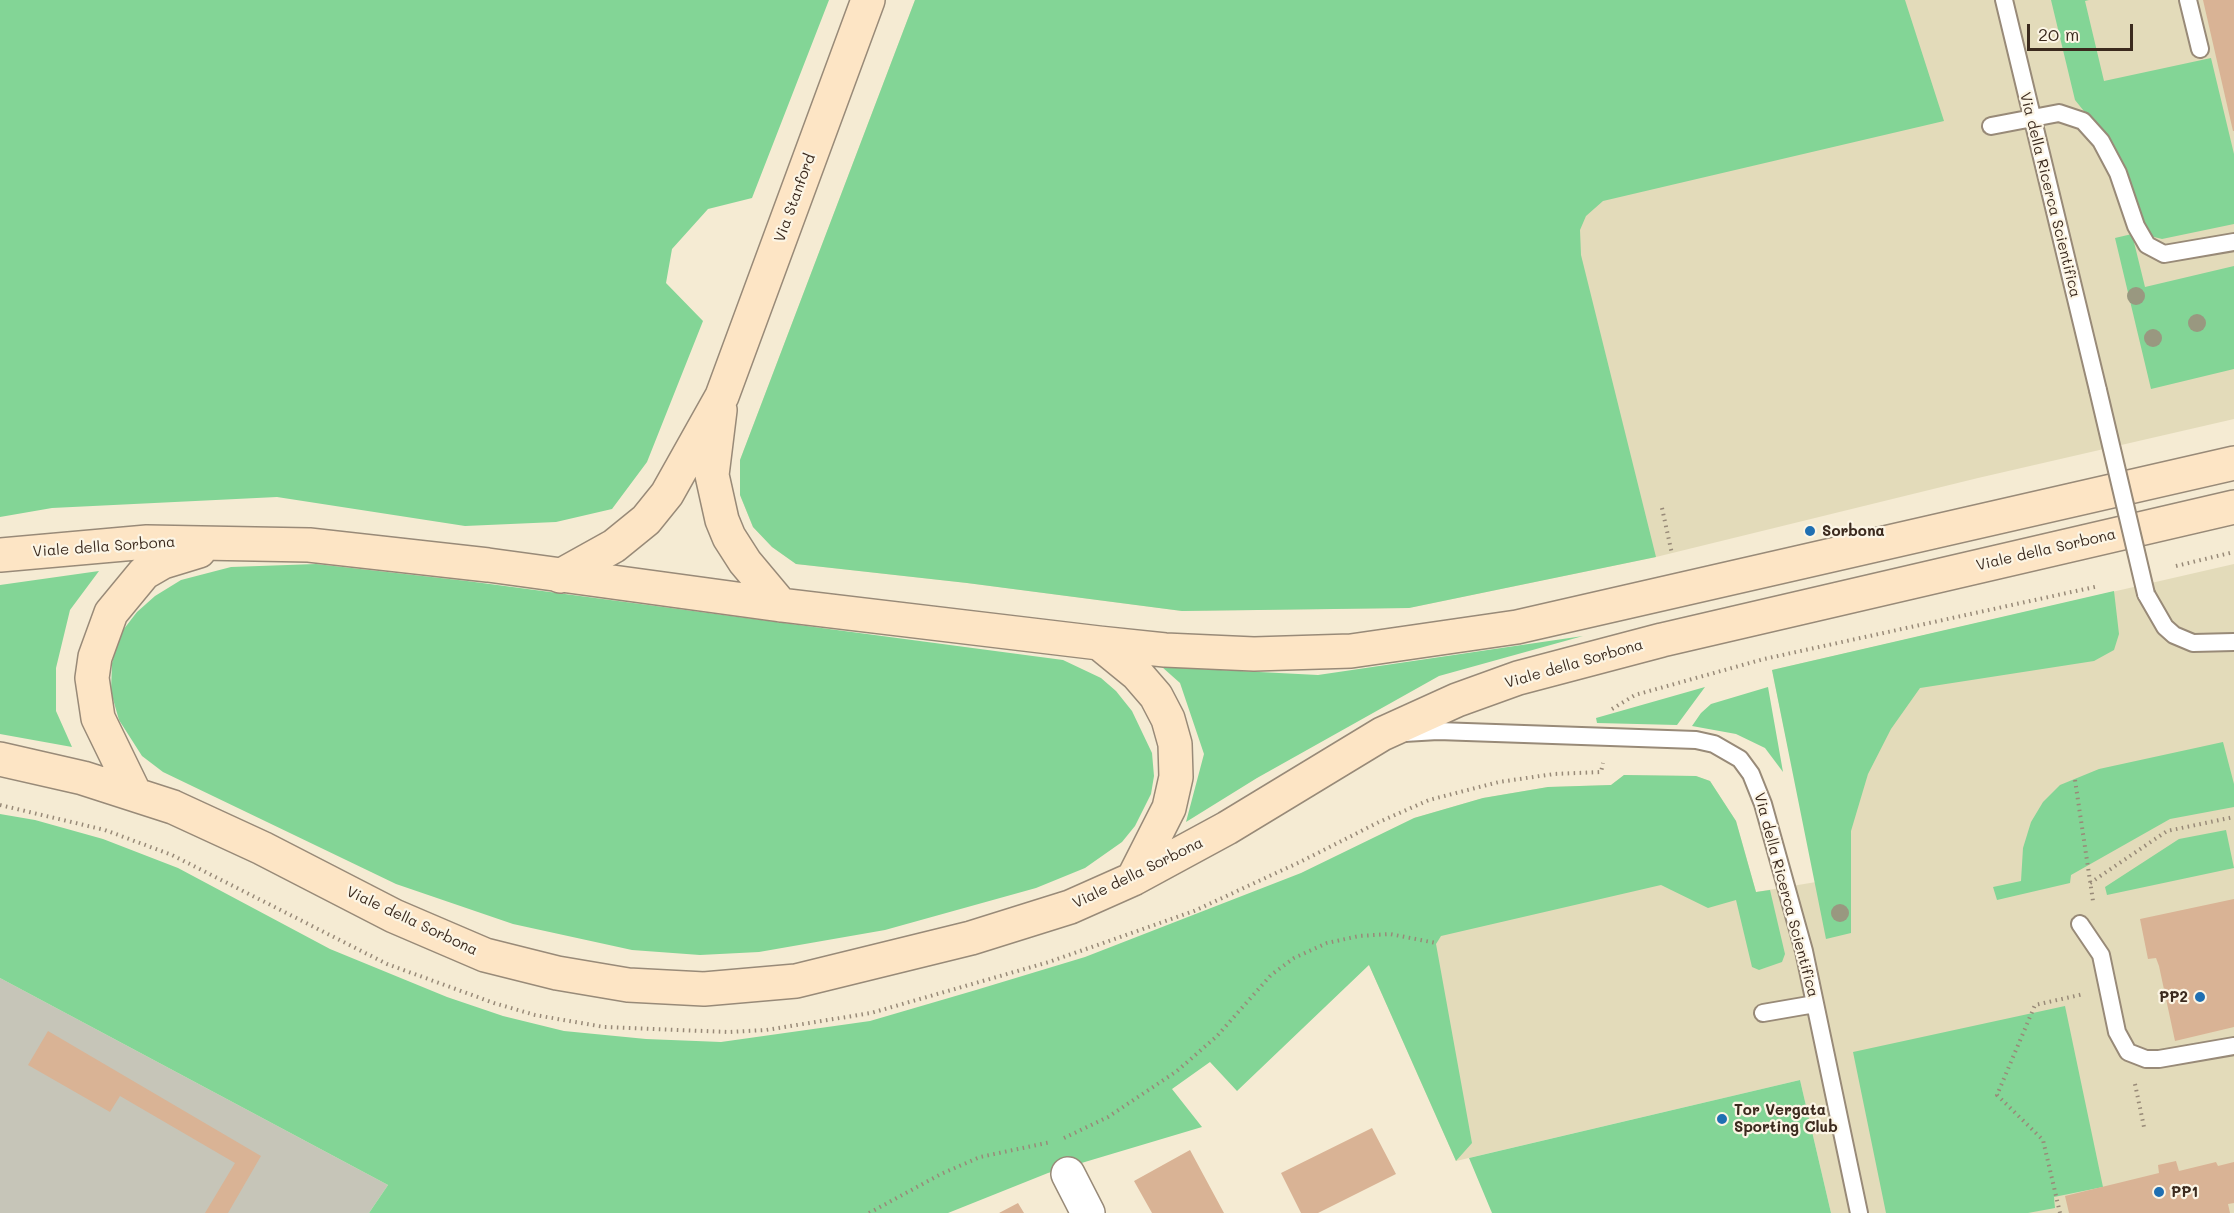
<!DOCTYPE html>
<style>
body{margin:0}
#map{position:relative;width:2234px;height:1213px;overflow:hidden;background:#f5ebd3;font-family:Mali,sans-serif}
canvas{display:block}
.scale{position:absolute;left:2027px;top:24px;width:106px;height:27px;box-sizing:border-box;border:3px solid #3b2a1e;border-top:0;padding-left:8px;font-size:18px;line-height:21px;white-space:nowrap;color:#3b2a1e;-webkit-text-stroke:4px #fcf5e5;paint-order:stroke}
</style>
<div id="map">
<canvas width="2234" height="1213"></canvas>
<div class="scale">20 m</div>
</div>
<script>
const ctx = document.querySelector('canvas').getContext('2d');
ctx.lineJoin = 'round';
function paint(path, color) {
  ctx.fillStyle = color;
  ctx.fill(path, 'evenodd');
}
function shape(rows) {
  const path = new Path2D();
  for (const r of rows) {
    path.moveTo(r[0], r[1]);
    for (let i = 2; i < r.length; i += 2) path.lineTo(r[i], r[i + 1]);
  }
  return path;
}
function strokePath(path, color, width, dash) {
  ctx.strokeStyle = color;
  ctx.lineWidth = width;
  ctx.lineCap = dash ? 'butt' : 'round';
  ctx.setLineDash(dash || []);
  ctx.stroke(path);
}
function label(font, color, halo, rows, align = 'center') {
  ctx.font = font + ' Mali,sans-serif';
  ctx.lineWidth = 4.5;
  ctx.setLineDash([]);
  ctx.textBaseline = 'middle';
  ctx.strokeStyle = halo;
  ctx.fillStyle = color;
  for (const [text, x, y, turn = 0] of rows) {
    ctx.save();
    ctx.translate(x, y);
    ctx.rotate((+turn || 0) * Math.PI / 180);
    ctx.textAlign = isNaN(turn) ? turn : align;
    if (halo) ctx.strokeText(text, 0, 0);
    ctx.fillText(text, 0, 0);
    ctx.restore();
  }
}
const built = shape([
 [915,0,2234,0,2234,419,1978,478,1656,557,1409,608,1182,611,967,583,796,564,772,547,753,527,740,495,740,460],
 [2234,564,2234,1213,1831,1213,1800,1080,1456,1161,1369,965,1414,818,1483,798,1548,787,1611,785,1624,775,1696,776,1710,781,1736,821,1756,892,1816,882,1772,670]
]);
const industrial = shape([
 [0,978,388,1185,369,1213,0,1213]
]);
const green = shape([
 [0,0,829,0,752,198,708,209,672,249,666,283,703,321,647,462,612,509,556,522,465,526,277,497,52,508,0,517],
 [915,0,1905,0,1944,121,1603,201,1586,216,1580,230,1581,255,1656,557,1409,608,1182,611,967,583,796,564,772,547,753,527,740,495,740,460],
 [2051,0,2089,0,2085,1,2104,81,2211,58,2234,154,2234,224,2162,239,2146,235,2096,126,2075,100],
 [2132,234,2145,287,2234,266,2234,369,2151,389,2115,238],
 [316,564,467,581,1063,660,1101,678,1116,691,1132,711,1152,753,1154,776,1151,794,1135,826,1122,842,1085,868,1036,888,885,930,759,952,700,955,632,950,513,924,396,884,163,772,142,756,119,720,111,692,112,663,120,634,137,612,155,596,181,580,231,567],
 [99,571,70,610,56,668,56,711,72,747,0,734,0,585],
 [2114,591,2119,634,2114,650,2094,661,1920,688,1891,729,1868,774,1851,831,1851,933,1826,939,1772,670],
 [1583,636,1439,676,1257,778,1186,822,1204,754,1180,683,1162,667,1318,675],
 [1705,687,1677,725,1597,723,1596,718],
 [1768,687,1783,772,1765,748,1736,734,1692,726,1701,713,1711,704],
 [2223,742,2234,784,2234,807,2170,819,2071,875,2070,883,1997,900,1993,887,2021,881,2023,848,2031,822,2043,802,2060,785,2099,769],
 [1624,775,1696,776,1710,781,1736,821,1756,892,1770,890,1785,954,1782,962,1759,970,1752,967,1736,900,1708,908,1661,885,1441,936,1436,944,1472,1143,1456,1161,1369,965,1237,1091,1210,1062,1172,1089,1202,1127,1048,1173,948,1213,369,1213,388,1185,0,978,0,814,35,820,103,839,178,868,330,949,447,997,503,1016,564,1031,646,1039,721,1042,870,1021,976,990,1085,957,1301,873,1414,818,1483,798,1548,787,1611,785],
 [2226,830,2234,868,2107,895,2105,887,2179,839],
 [2065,1006,2103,1187,2054,1197,2055,1208,2028,1213,1886,1213,1853,1052],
 [1800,1080,1831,1213,1492,1213,1469,1158]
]);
const building = shape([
 [2203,0,2234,0,2234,131,2233,131],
 [2234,899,2234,1027,2175,1041,2159,966,2156,958,2148,959,2140,919],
 [48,1031,261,1156,228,1213,205,1213,235,1163,120,1096,110,1112,28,1065],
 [1372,1128,1396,1174,1318,1213,1301,1213,1281,1173],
 [1190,1150,1224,1213,1152,1213,1134,1181],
 [2176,1161,2179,1171,2216,1162,2218,1166,2234,1162,2234,1203,2228,1204,2230,1213,2069,1213,2065,1196,2159,1173,2158,1165],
 [1018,1203,1024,1213,999,1213]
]);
const path = shape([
 [1662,508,1672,554],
 [2176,566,2234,552],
 [1612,709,1635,695,1764,659,2099,586],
 [2075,780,2093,901],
 [0,805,105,830,172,855,387,964,494,1003,535,1015,604,1027,729,1032,766,1030,871,1013,1049,962,1194,911,1302,861,1379,822,1429,800,1499,782,1554,774,1601,772,1603,763],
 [2090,883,2167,831,2234,817],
 [2135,1084,2144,1127],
 [1064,1138,1108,1117,1177,1071,1217,1036,1271,975,1294,958,1327,943,1359,936,1390,934,1436,943],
 [869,1213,941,1174,980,1157,1051,1142],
 [2060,1213,2043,1140,1997,1095,2035,1005,2084,994]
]);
const lane = shape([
 [2004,0,2098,390],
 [2188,0,2200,49],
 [1991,126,2059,113,2083,121,2101,141,2118,173,2136,226,2147,245,2164,254,2234,242],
 [2146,594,2165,627,2174,635,2193,643,2234,642],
 [1404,733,1438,731,1696,740,1714,744,1740,759,1751,774,1763,804,1804,951,1859,1213],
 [2080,924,2101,955,2117,1032,2128,1052,2146,1059,2159,1059,2234,1046],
 [1763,1013,1815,1004]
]);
const street = shape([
 [1068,1174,1088,1213]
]);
const secondary = shape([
 [720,410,712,475,722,520,729,537,745,562,781,605],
 [0,555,147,542,309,545,488,565,781,605,1099,643,1165,650,1254,654,1351,651,1517,627,2234,463],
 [560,576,614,546,646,520,667,494,722,396,868,0],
 [1099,643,1137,674,1156,696,1168,719,1175,744,1176,777,1169,808,1133,879],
 [0,759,83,778,173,807,262,848,394,916,485,955,557,973,628,985,704,989,796,981,971,938,1070,907,1133,879,1227,828,1382,734,1457,700,1518,678,1662,640,2234,507],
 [134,792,98,718,92,678,95,657,111,613,144,573,163,562,199,551]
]);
const laneBridge = shape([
 [2098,390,2146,594]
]);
const trees = [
 [2136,296],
 [2197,323],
 [2153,338],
 [1840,913]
];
const markers = [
 [1810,531,6,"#1f6fb2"],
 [2200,997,6,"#1f6fb2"],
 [1722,1119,6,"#1f6fb2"],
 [2159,1192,6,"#1f6fb2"]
];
const streetNames = [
 ["Via della Ricerca Scientifica",2050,195,76],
 ["Via Stanford",795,198,-70],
 ["Viale della Sorbona",104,547,-4],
 ["Viale della Sorbona",2046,550,-13],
 ["Viale della Sorbona",1574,664,-16],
 ["Viale della Sorbona",1138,873,-26],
 ["Via della Ricerca Scientifica",1786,895,75],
 ["Viale della Sorbona",412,921,25]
];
const poiNames = [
 ["Sorbona",1822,531],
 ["PP2",2188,997,"right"],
 ["Tor Vergata",1734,1110],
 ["Sporting Club",1734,1127],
 ["PP1",2171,1192]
];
paint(built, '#e3dbba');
paint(industrial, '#c6c5b8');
paint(green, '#83d596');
paint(building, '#d9b395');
strokePath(lane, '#988a78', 20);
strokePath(street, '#988a78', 36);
strokePath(secondary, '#988a78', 36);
strokePath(path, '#988a78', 4, [1.5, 4.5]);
strokePath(lane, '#fff', 16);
strokePath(street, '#fff', 33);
strokePath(secondary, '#fde5c5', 33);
strokePath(laneBridge, '#988a78', 20, []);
strokePath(laneBridge, '#fff', 16);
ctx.fillStyle = '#999880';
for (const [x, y] of trees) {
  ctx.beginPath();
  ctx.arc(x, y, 9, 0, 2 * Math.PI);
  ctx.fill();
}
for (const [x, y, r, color] of markers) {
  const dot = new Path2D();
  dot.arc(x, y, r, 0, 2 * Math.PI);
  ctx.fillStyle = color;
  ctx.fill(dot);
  strokePath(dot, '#fcf5e5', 2);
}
label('15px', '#3b2a1e', '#fcf5e5', streetNames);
label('bold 15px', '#3b2a1e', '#fcf5e5', poiNames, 'left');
</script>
